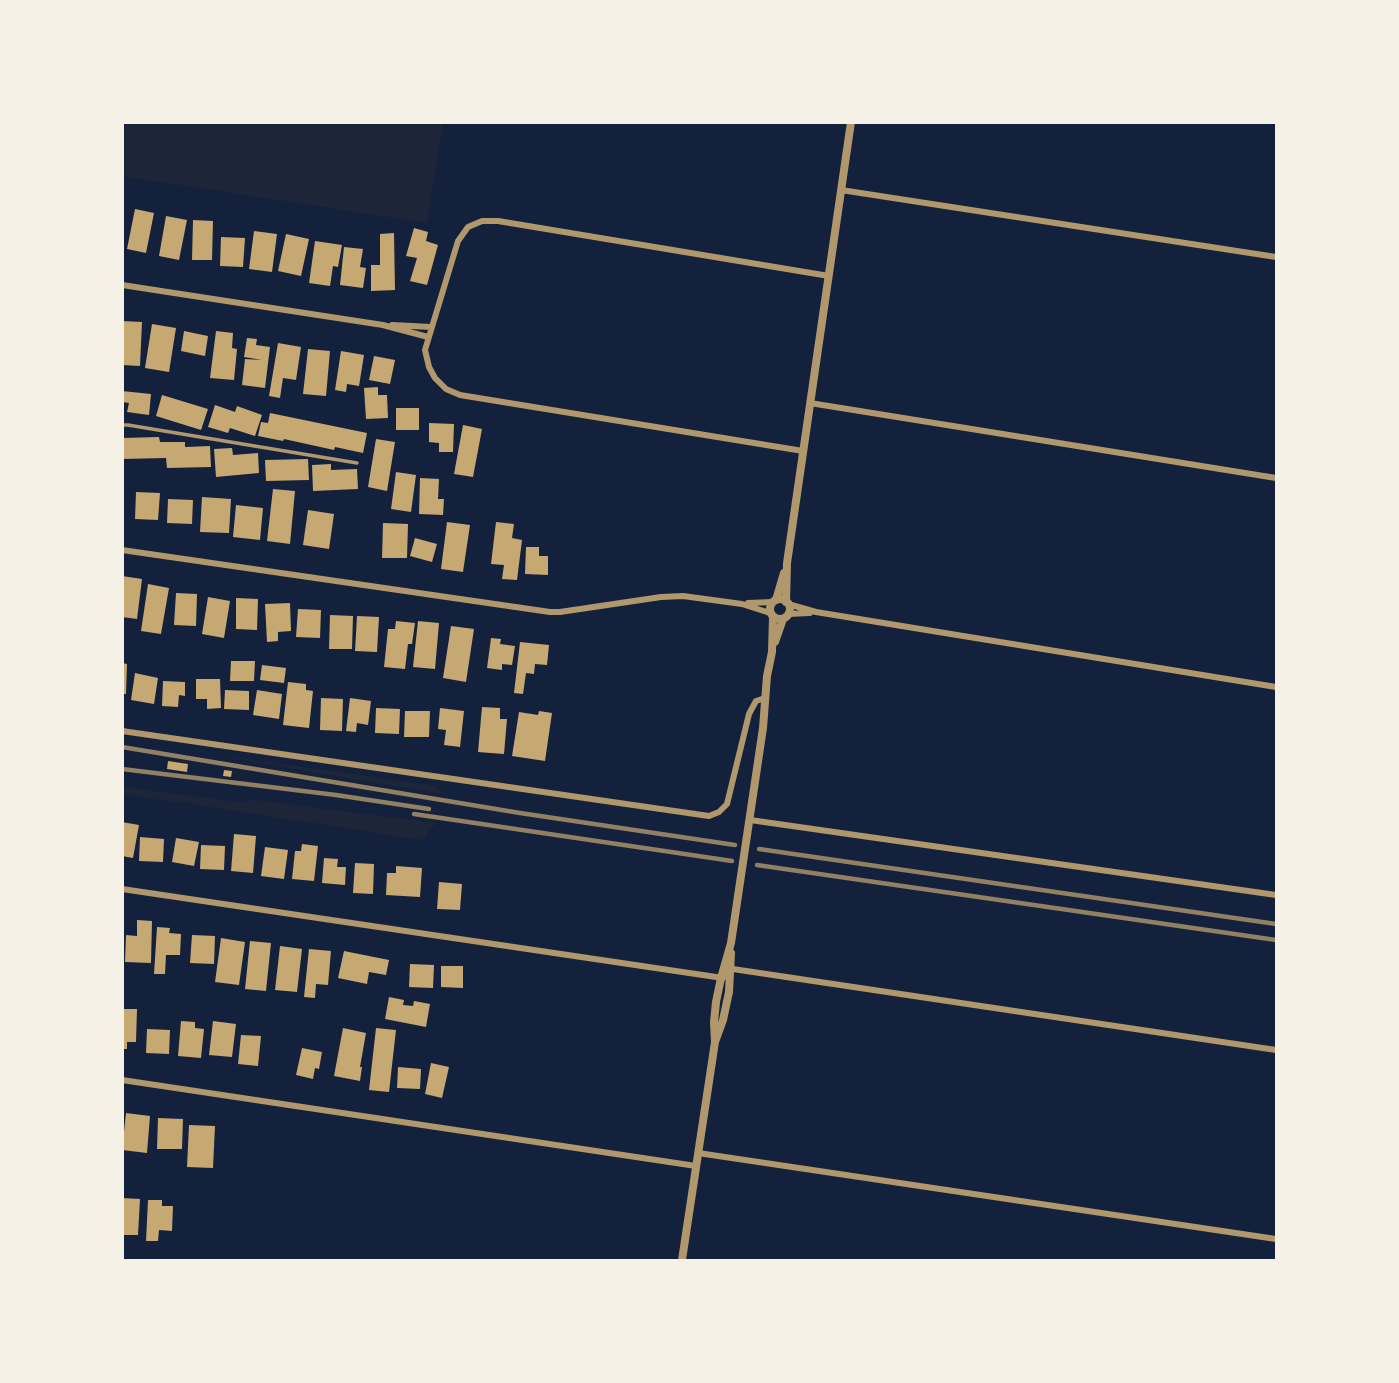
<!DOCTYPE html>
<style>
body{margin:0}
#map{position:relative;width:1399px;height:1383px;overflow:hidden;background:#14213d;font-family:Cabin,sans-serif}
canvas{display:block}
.frame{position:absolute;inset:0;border:124px solid #f6f1e7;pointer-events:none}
</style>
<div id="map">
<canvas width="1399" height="1383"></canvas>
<div class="frame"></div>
</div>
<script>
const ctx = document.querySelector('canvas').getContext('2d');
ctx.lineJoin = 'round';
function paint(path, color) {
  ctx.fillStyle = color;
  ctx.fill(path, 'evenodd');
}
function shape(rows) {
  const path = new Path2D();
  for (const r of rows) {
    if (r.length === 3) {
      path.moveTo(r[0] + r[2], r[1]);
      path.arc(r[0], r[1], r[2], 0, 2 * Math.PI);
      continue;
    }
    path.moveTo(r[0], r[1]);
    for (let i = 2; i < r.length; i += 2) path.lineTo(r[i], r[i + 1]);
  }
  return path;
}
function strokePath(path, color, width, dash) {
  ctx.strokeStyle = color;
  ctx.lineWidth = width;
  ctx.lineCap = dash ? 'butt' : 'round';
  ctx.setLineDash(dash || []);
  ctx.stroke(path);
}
const green = shape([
 [122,123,443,123,427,223,123,176],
 [193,751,435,786,442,794,317,773],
 [123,787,246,803,247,799,437,823,430,829,423,840,203,806,186,801,173,802,123,794]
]);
const building = shape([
 [135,209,154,213,146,253,127,249],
 [166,216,187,220,179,260,159,256],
 [193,220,213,221,212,260,192,260],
 [414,228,428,232,426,241,438,245,427,285,410,281,417,258,406,256],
 [254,231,277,234,272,272,249,269],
 [394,233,395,290,371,291,371,265,380,265,380,234],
 [286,234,309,239,301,276,278,271],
 [221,237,245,238,243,267,220,266],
 [315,241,342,245,338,267,333,266,330,286,309,283],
 [344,247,363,249,360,267,366,268,363,288,340,285],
 [122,321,142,322,140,366,122,365],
 [152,324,176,328,169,372,145,368],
 [184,331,208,336,205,356,181,351],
 [216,331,233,333,232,348,237,349,234,380,210,378],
 [247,338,257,339,256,345,270,347,265,388,242,385,245,359,262,360,244,357],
 [278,343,301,347,296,380,283,378,280,398,269,396],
 [308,349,330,351,326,396,303,394],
 [341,351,364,355,359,386,347,384,346,392,335,390],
 [374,356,395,360,390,384,369,380],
 [378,387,378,395,387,395,388,418,366,419,364,388],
 [122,391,151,394,149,415,127,412,129,403,122,402],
 [162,395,208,409,201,430,156,416],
 [215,405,235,412,237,406,262,415,255,436,230,428,228,433,208,427],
 [396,408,419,408,419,430,396,430],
 [270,413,367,433,363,453,335,447,334,450,284,439,283,441,258,436,261,422,268,423],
 [429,423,454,424,453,452,439,452,439,443,429,442],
 [463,425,482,429,473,477,454,474],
 [159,437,160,442,185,442,185,447,210,446,211,467,167,468,166,458,122,459,122,438],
 [376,439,395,442,387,491,368,487],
 [232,448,233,455,258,453,259,473,216,477,214,449],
 [308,459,309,480,266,481,265,460],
 [331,464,331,470,357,469,358,489,313,491,312,465],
 [396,472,416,475,411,512,391,509],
 [420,478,439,479,438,499,444,499,443,515,419,514],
 [273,489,295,491,290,544,267,541],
 [136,492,160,493,158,520,135,519],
 [202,497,231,499,229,533,200,532],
 [168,499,193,500,192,524,167,523],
 [236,505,263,508,260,540,233,537],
 [308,510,334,514,329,549,303,545],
 [447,522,470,525,463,572,441,569],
 [496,522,514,524,512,538,522,540,517,580,502,579,504,565,491,564],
 [383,523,408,524,407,558,382,558],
 [415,538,437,544,432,562,410,556],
 [526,547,539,547,539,556,548,556,548,575,525,574],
 [122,576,142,579,137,619,122,617],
 [148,584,169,588,161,634,141,631],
 [176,593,197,594,196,626,174,625],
 [208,597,230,601,224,638,202,634],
 [236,598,258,599,257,630,236,629],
 [290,603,291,631,278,632,278,641,267,642,265,604],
 [298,609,321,610,320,638,296,637],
 [330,615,353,616,352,649,329,649],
 [357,616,379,617,377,652,355,651],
 [396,621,415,623,412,644,408,644,405,669,384,667,388,629,395,629],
 [418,621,439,623,435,669,413,667],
 [451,626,474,629,466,682,443,678],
 [491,638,501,639,500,644,515,646,512,665,502,664,502,670,487,668],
 [520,642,549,645,547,665,535,664,534,674,526,673,523,694,514,693],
 [231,661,255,661,254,681,230,681],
 [122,663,127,664,126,694,122,694],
 [262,665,286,668,284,683,260,680],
 [135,673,158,678,154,704,131,700],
 [196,679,220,679,221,708,207,709,207,699,196,699],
 [163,681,185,682,185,696,179,695,178,707,162,706],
 [288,682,306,684,306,690,313,691,309,728,283,725],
 [225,690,249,691,249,710,224,709],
 [257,690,282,694,279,719,253,715],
 [321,698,343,699,342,731,320,730],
 [350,698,371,701,368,725,357,723,356,732,346,731],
 [482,707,500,708,500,719,507,719,504,754,478,752],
 [376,708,400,709,399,734,375,733],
 [440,708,464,711,460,747,444,745,446,730,438,729],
 [405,711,430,711,429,737,404,737],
 [539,711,552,713,545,761,512,756,519,712,538,715],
 [168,761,188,764,187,772,167,769],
 [224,770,232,771,231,777,223,776],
 [122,822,139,825,133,858,122,856],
 [234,834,256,836,253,873,231,871],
 [140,837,164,839,163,862,139,861],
 [176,838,199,842,194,866,172,862],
 [302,844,318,846,314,881,292,879,295,851,301,851],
 [201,845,225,846,224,870,200,869],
 [265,847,288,850,284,879,261,876],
 [324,858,338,859,337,867,346,867,345,885,322,883],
 [355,863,374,864,373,894,353,893],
 [396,866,422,868,420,897,386,895,387,873,396,873],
 [439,882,462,884,460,910,437,909],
 [137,920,152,921,151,963,125,962,126,935,137,936],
 [157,927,170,928,169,933,181,934,180,955,166,955,165,974,154,974],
 [192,935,215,936,214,964,190,963],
 [221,938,245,942,239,985,215,982],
 [250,941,271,943,266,991,245,989],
 [280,946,302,949,297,992,275,990],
 [309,949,331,951,328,985,316,984,315,998,304,997],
 [344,951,389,960,386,975,369,972,367,984,338,978],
 [410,964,434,965,433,988,409,987],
 [441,966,463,966,463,988,441,987],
 [389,997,404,1000,403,1005,413,1006,414,1001,430,1004,426,1027,385,1019],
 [122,1009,137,1009,136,1042,127,1042,127,1049,122,1049],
 [181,1021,195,1022,195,1028,204,1029,201,1058,178,1056],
 [213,1021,236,1024,232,1057,209,1055],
 [343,1028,366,1033,360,1067,362,1067,360,1081,334,1076],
 [376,1028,396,1030,389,1092,369,1090],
 [147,1029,170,1030,169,1054,146,1053],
 [241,1035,261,1036,258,1066,238,1064],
 [302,1048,322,1052,319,1069,315,1068,313,1079,296,1075],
 [431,1063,449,1067,442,1098,425,1094],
 [398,1067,421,1069,420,1089,397,1088],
 [126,1113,150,1116,147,1153,122,1150],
 [158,1118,183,1119,182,1149,157,1149],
 [189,1125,215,1126,213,1168,187,1167],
 [122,1198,140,1199,138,1235,122,1235],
 [148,1200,162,1200,162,1206,173,1206,172,1231,159,1230,158,1241,146,1241]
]);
const service = shape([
 [122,425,128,425,357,463]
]);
const minor = shape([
 [841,190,1276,257],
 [122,285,383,325,428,337],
 [392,325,431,327],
 [810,403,1276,478],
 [803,451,460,395,446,389,435,378,429,367,425,350,458,241,468,227,482,221,498,221,829,276],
 [122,550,550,612,560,612,661,597,683,596,742,604,770,613],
 [748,603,773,602],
 [788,604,816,612,1276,687],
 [788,614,810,613],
 [122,731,709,816,719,812,727,804,749,714,756,701,765,698],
 [750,820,1276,895],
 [122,889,723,978],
 [726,968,1276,1050],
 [122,1080,696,1166],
 [698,1153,1276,1239]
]);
const tertiary = shape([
 [780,609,10],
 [776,600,784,573],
 [786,602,787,563,851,122],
 [775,642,783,619],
 [715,1042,714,1022,716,1002,721,978,731,943,763,728,767,676,772,652,773,617],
 [682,1260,715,1042,723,1020,729,992,731,953]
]);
const rail = shape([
 [122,747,520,813,735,845],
 [122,769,336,795,429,809],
 [414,814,732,861],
 [759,849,1276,924],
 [757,865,1276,940]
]);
paint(green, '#1d2539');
paint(building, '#c6a872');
strokePath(service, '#b1986c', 3.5);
strokePath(minor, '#b1986c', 6);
strokePath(tertiary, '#b1986c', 8);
strokePath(rail, '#918062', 4.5);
</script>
